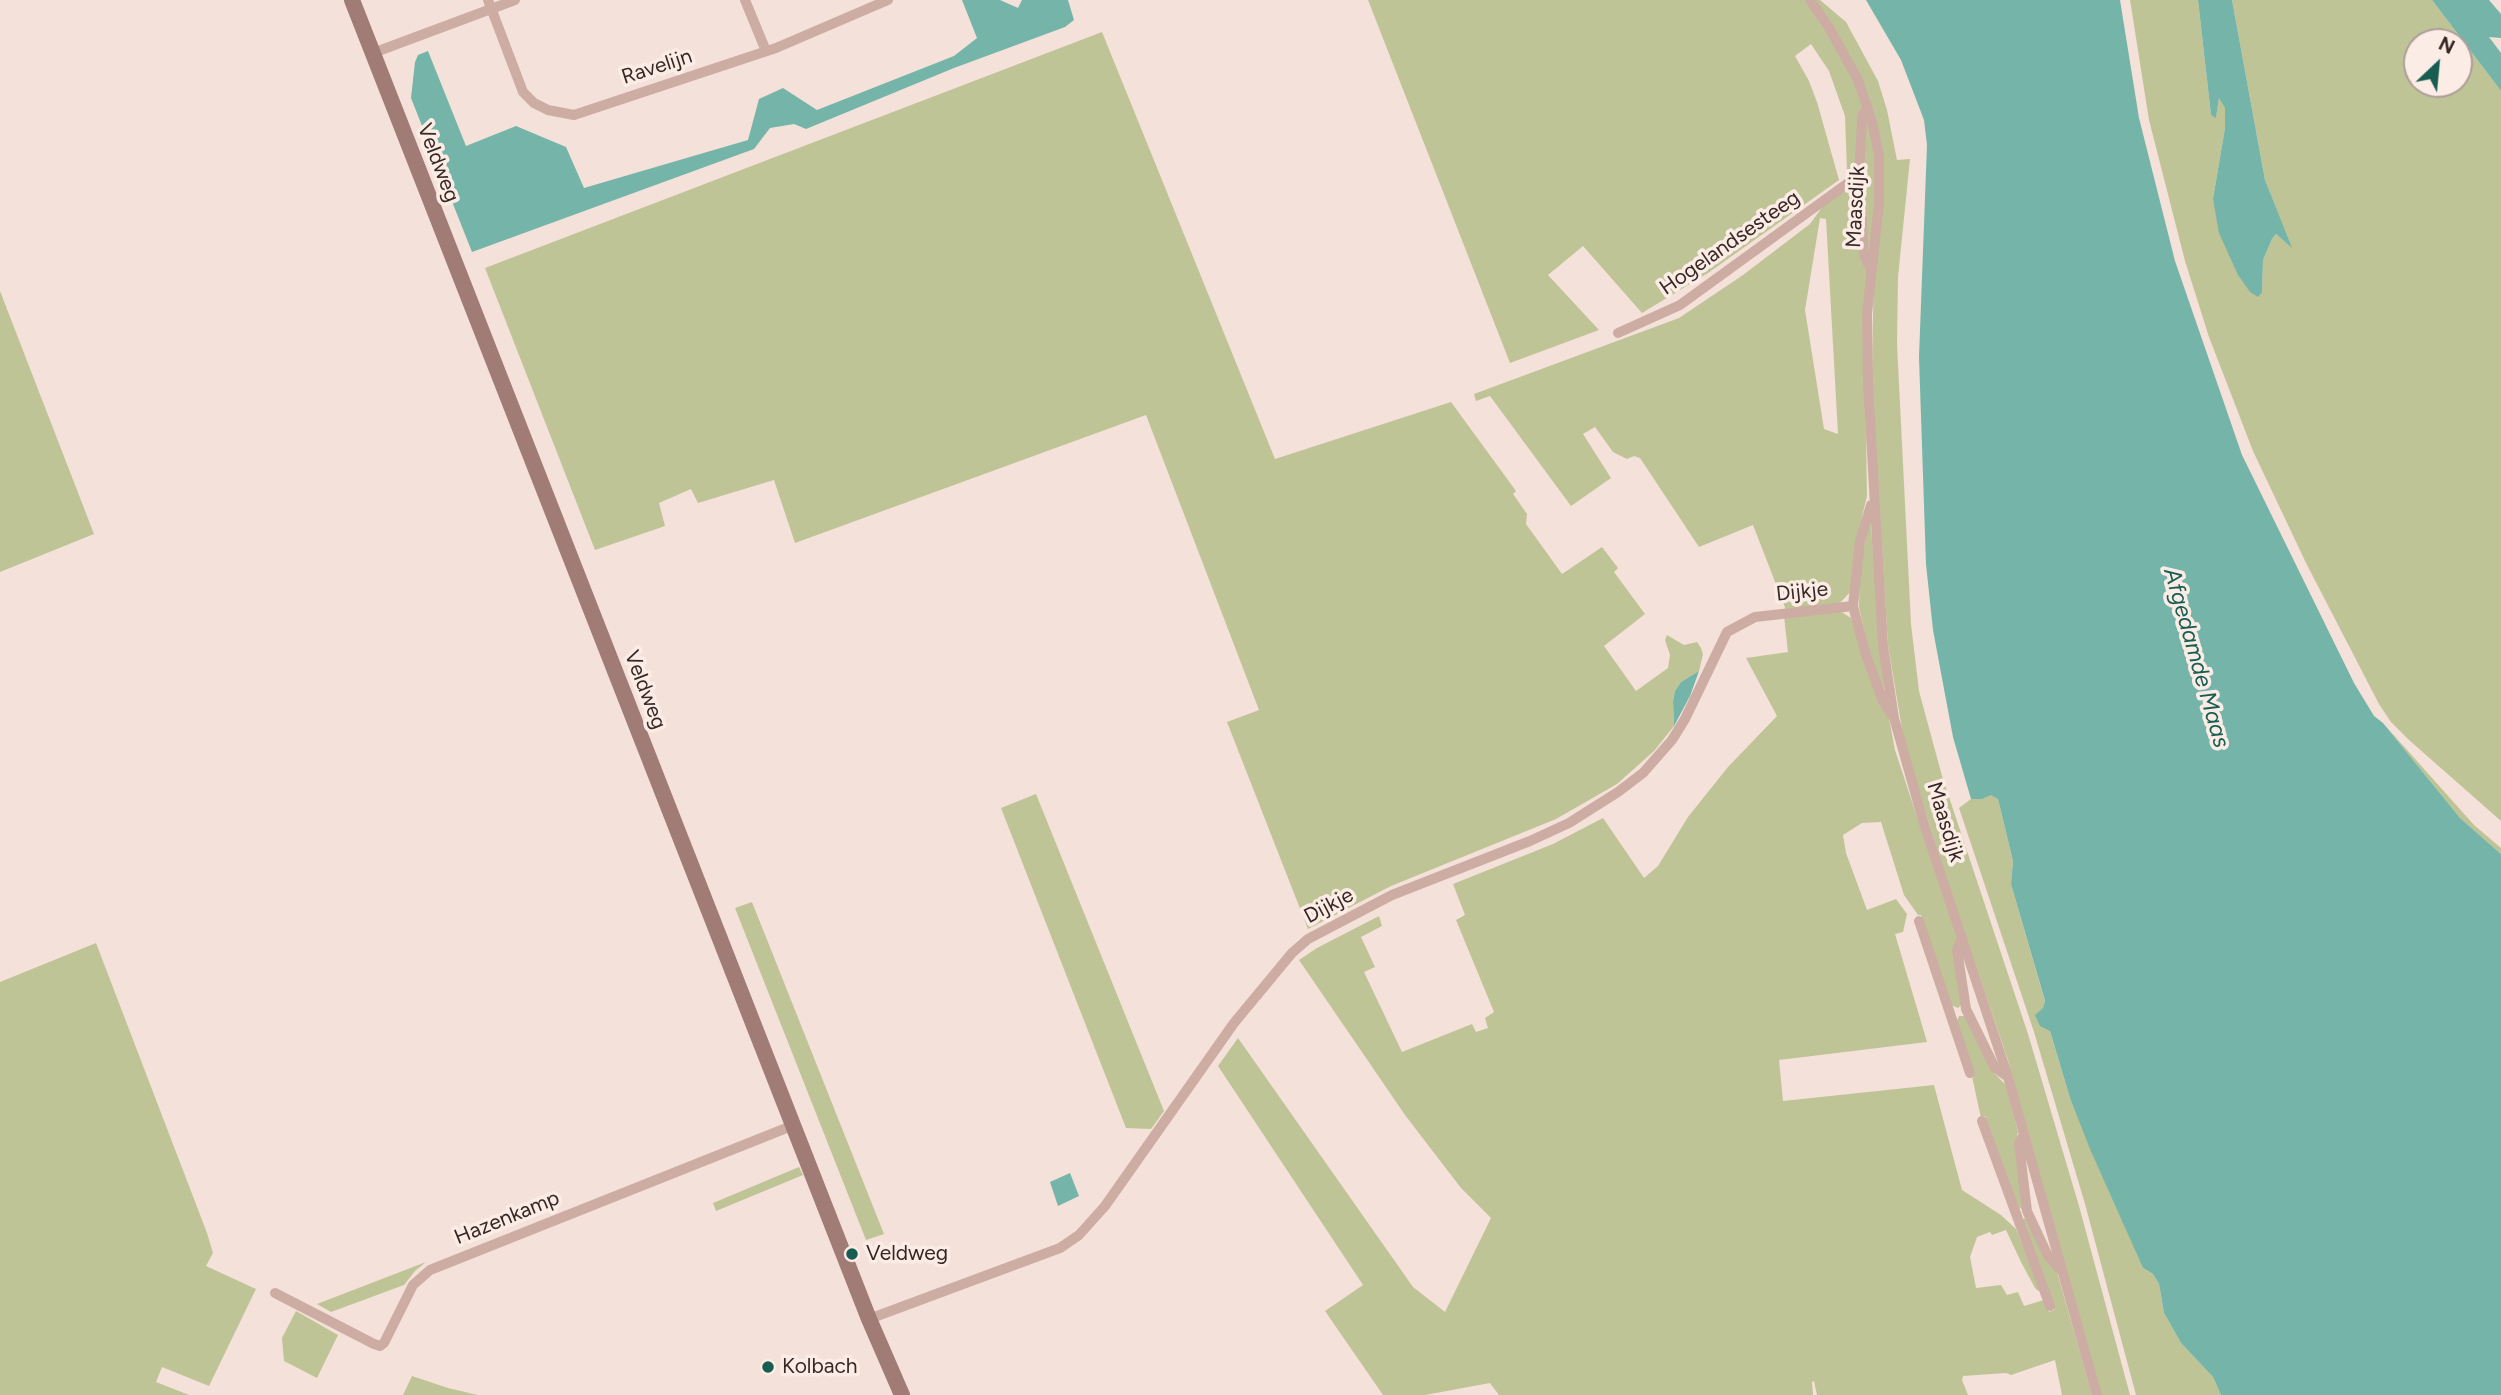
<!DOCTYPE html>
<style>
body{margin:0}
#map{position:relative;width:2501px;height:1395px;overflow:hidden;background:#f4e1d9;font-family:Figtree,sans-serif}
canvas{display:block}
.north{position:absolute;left:2403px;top:28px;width:70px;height:70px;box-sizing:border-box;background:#fbece5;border:2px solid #ad9e99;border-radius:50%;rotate:26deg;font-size:19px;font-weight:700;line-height:28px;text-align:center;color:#372826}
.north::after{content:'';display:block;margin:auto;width:24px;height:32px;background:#175d52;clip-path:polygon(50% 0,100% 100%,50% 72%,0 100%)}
</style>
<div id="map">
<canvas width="2501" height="1395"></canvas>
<div class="north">N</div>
</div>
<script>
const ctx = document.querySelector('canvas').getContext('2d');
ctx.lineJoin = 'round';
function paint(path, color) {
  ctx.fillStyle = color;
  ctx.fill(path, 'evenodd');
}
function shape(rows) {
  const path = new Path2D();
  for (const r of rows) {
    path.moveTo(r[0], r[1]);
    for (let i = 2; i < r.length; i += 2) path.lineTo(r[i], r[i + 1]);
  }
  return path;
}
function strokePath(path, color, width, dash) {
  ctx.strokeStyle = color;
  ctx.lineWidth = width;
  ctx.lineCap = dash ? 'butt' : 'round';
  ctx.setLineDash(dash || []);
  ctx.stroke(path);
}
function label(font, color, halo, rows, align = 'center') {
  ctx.font = font + ' Figtree,sans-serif';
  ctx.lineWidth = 7;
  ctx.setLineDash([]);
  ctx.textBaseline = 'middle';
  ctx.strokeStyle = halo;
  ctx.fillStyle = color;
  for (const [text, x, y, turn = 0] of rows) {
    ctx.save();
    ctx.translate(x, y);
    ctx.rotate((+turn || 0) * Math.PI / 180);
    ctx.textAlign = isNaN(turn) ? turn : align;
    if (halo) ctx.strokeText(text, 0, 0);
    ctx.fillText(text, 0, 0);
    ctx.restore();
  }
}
const green = shape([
 [1368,0,1805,0,1830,37,1851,75,1862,102,1859,115,1857,162,1849,172,1847,171,1845,116,1829,71,1811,44,1795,56,1809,81,1817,102,1839,180,1708,273,1642,313,1583,246,1548,275,1599,330,1510,363],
 [1815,0,1820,0,1846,22,1878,81,1887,110,1897,160,1910,159,1898,277,1897,344,1911,624,1919,691,1942,776,2028,1034,2079,1206,2130,1395,2101,1395,2008,1060,1950,889,1905,747,1888,645,1872,383,1876,120],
 [2130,0,2198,0,2211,115,2216,117,2219,97,2225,108,2225,128,2213,199,2262,292,2263,260,2272,239,2276,234,2290,246,2265,180,2232,0,2432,0,2501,91,2501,821,2409,740,2391,722,2379,704,2306,563,2253,451,2209,337,2185,261,2149,120],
 [2417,42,2459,42,2459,84,2417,84],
 [1102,32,1275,459,1451,402,1516,491,1513,494,1527,514,1526,524,1562,574,1602,547,1618,568,1614,572,1645,614,1604,646,1636,691,1668,668,1670,655,1665,640,1667,635,1684,645,1697,642,1701,648,1703,654,1699,671,1681,682,1675,691,1673,701,1674,726,1654,751,1617,784,1556,819,1391,886,1308,929,1227,722,1259,710,1146,415,795,543,774,480,698,503,691,489,659,503,665,526,595,550,485,268],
 [1866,116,1875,155,1875,203,1869,258,1862,169],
 [1856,182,1867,272,1865,383,1867,496,1856,541,1851,591,1839,604,1786,610,1753,525,1699,547,1640,458,1634,456,1627,459,1613,452,1595,427,1583,434,1611,478,1571,506,1490,396,1476,401,1474,394,1679,318,1743,275,1810,224,1823,206],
 [1820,218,1826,219,1838,434,1824,429,1805,310],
 [0,291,94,534,0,572],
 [1870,516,1885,697,1869,651,1859,607,1860,566],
 [1840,611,1851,618,1889,718,1895,750,1920,826,1958,935,1962,1004,1958,1008,1951,1005,1921,915,1918,915,1904,895,1881,822,1862,823,1843,835,1846,853,1867,910,1896,899,1907,914,1903,932,1895,934,1927,1042,1779,1060,1783,1101,1934,1085,1962,1190,2001,1215,2016,1229,2040,1289,2038,1291,2035,1288,2021,1262,2006,1230,1992,1235,1990,1232,1977,1237,1970,1257,1976,1288,2001,1285,2007,1295,2018,1292,2024,1306,2044,1300,2049,1312,2054,1310,2022,1220,2025,1218,2057,1272,2092,1395,2062,1395,2055,1360,2011,1375,2006,1373,1963,1376,1962,1380,1968,1395,1817,1395,1814,1381,1812,1382,1813,1395,1499,1395,1490,1383,1425,1395,1383,1395,1325,1311,1363,1285,1218,1066,1238,1038,1413,1287,1445,1312,1491,1218,1461,1188,1405,1115,1299,960,1317,948,1379,916,1382,926,1361,937,1375,967,1364,972,1402,1052,1472,1024,1476,1032,1488,1028,1485,1018,1494,1012,1456,920,1465,915,1453,884,1553,844,1603,818,1644,878,1658,866,1688,817,1728,767,1777,716,1746,658,1788,652,1784,616],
 [2383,723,2474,825,2501,848,2501,854,2460,818],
 [1036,794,1164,1111,1151,1129,1126,1128,1001,808],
 [1991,794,1998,799,2013,861,2011,884,2045,1002,2043,1008,2070,1098,2143,1268,2153,1274,2159,1284,2164,1313,2181,1343,2213,1377,2221,1395,2136,1395,2085,1204,2034,1032,1959,808,1971,799,1982,799],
 [752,902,884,1234,866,1240,735,908],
 [96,943,207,1233,213,1253,206,1266,256,1289,209,1386,162,1367,156,1382,189,1395,0,1395,0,982],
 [1959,1016,1965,1016,1993,1072,2006,1085,2018,1132,2015,1146,2023,1210,2017,1206,1985,1116,1981,1118,1972,1076,1975,1074,1957,1021],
 [799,1167,803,1175,716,1211,713,1203],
 [426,1262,415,1271,404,1285,331,1312,317,1304],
 [296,1311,338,1335,317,1378,284,1361,282,1338],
 [412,1376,448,1388,478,1395,403,1395]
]);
const water = shape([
 [962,0,1000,0,1018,8,1022,0,1068,0,1074,20,1065,27,954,68,806,129,794,124,770,128,754,149,472,252,411,98,415,62,418,55,428,51,466,146,516,126,566,147,584,188,748,140,759,99,783,88,817,110,954,56,977,38],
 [1866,0,2120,0,2139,118,2175,261,2242,455,2354,683,2374,716,2383,723,2460,818,2501,854,2501,1395,2221,1395,2213,1377,2181,1343,2164,1313,2159,1284,2153,1274,2143,1268,2090,1149,2070,1098,2050,1031,2040,1026,2035,1015,2043,1008,2045,1001,2011,884,2013,861,1998,799,1991,795,1982,799,1971,799,1953,737,1933,630,1926,564,1919,357,1927,145,1924,120,1901,60],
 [2198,0,2232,0,2265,180,2292,248,2276,234,2272,239,2263,260,2262,292,2258,297,2250,292,2238,275,2219,233,2213,199,2225,128,2225,108,2219,98,2216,118,2211,115],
 [2432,0,2489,0,2501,14,2501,38,2489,37,2501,53,2501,91],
 [1699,671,1690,696,1674,726,1673,701,1675,691,1681,682],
 [1070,1173,1079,1196,1058,1206,1050,1182]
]);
const street = shape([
 [488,0,523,92,534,103,548,110,574,115,776,48,888,0],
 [745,0,766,51],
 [1810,0,1828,26,1858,80,1872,122,1879,155,1879,203,1867,314,1868,383,1883,646,1894,718,1924,824,2008,1077,2097,1395],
 [373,53,515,0],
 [1867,105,1862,118,1859,175,1864,255,1871,270],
 [1618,333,1680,305,1859,175],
 [1871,505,1860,541,1853,606,1865,652,1883,701,1891,714],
 [1919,921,1970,1073],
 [1962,937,1957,950,1966,1009,1995,1068,2008,1077],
 [1982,1121,2050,1306],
 [2024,1134,2019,1144,2027,1211,2048,1256,2061,1270],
 [275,1293,374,1344,380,1346,384,1343,413,1285,430,1270,794,1125],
 [869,1319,1060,1248,1079,1235,1105,1206,1234,1023,1292,953,1308,939,1392,895,1530,841,1569,823,1618,792,1643,773,1672,740,1685,719,1727,632,1755,617,1853,606]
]);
const secondary = shape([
 [352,0,869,1319,902,1395]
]);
const markers = [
 [852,1254,7,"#175d52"],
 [768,1367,7,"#175d52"]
];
const streetNames = [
 ["Ravelijn",657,67,-18],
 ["Veldweg",438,163,69],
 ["Maasdijk",1856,207,-87],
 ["Hogelandsesteeg",1730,243,-35],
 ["Dijkje",1802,592,-6],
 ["Veldweg",645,690,69],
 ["Maasdijk",1945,822,73],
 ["Dijkje",1329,906,-28],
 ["Hazenkamp",507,1218,-22]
];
const poiNames = [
 ["Veldweg",866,1254],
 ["Kolbach",782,1367]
];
const waterNames = [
 ["Afgedamde Maas",2196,658,74]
];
paint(green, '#bfc497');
paint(water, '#75b4a8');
strokePath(street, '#cdada3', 10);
strokePath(secondary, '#a17b75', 16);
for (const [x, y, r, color] of markers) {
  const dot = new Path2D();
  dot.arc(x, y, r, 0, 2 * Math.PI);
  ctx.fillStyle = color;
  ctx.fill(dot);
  strokePath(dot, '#fbece5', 2.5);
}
label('21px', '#372826', '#fbece5', streetNames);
label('21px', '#372826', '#fbece5', poiNames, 'left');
label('italic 23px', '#175d52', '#fbece5', waterNames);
</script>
